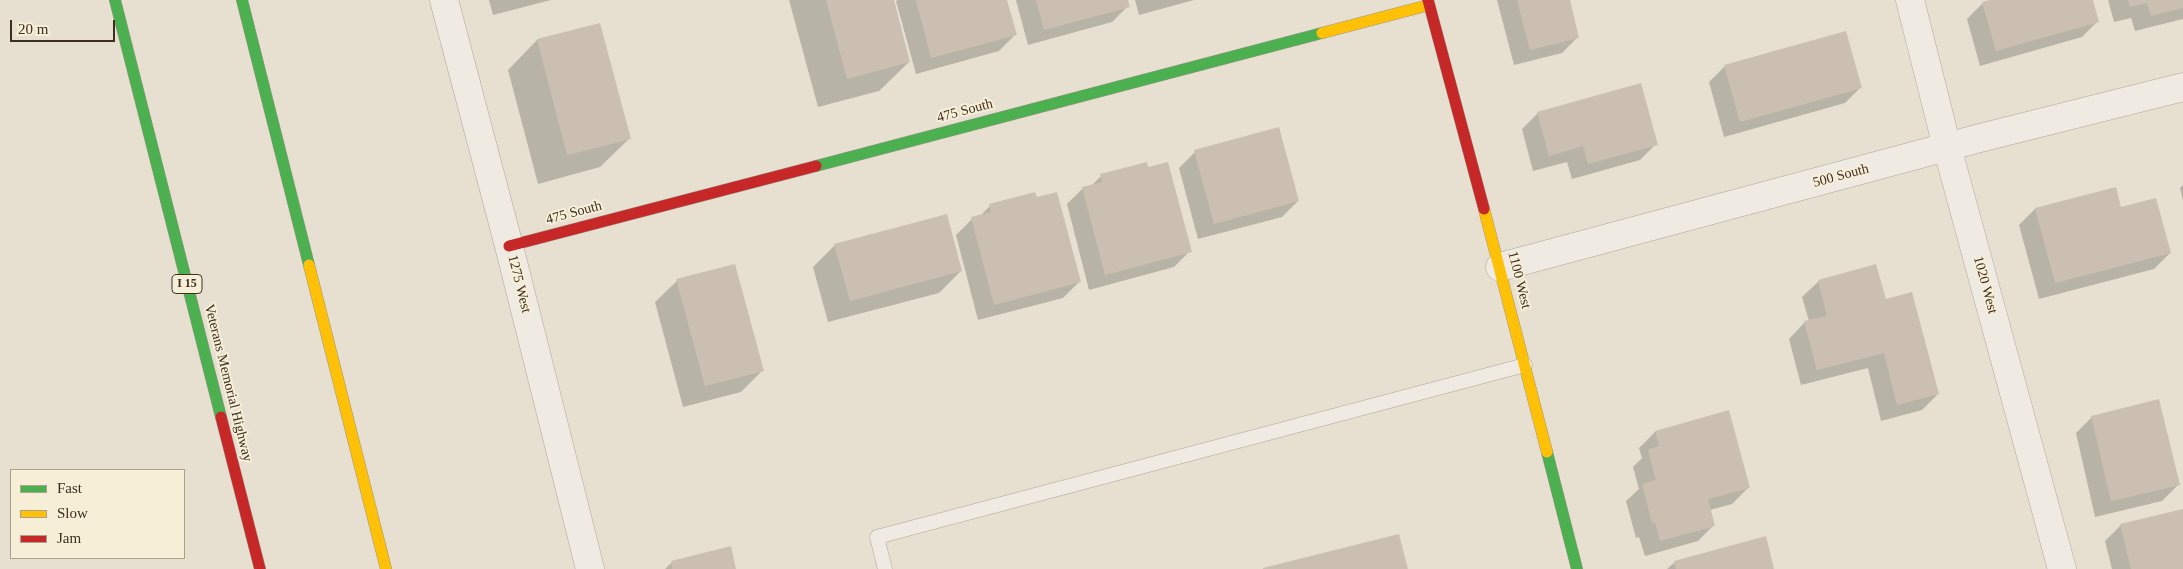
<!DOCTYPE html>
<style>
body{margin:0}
#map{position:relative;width:2183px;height:569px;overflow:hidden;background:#e7e0d1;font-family:Georgia,serif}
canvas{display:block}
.legend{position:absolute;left:10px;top:469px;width:175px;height:90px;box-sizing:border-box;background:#f7eed8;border:1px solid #ada18e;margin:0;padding:6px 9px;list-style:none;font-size:15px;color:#3d2e20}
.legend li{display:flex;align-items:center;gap:10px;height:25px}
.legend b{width:25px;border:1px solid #ada18e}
.scale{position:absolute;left:10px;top:20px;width:105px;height:22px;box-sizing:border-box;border:2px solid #3d2e20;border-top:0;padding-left:6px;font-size:15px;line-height:18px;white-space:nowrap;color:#3d2e20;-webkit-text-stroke:4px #f7eed8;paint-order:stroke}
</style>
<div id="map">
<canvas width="2183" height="569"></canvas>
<ul class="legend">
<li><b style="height:6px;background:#4caf50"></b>Fast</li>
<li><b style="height:6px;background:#ffc107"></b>Slow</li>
<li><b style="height:6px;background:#c62828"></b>Jam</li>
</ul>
<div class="scale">20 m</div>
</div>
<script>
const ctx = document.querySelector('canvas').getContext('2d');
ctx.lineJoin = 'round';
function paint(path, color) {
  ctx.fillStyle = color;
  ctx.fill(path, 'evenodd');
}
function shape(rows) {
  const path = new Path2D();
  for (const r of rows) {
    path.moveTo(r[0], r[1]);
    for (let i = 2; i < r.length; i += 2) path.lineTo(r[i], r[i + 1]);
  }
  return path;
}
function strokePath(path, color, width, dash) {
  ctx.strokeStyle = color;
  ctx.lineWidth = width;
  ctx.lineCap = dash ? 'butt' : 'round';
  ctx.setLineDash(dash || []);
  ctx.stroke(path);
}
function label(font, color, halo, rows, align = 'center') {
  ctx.font = font + ' Georgia,serif';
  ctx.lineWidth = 4;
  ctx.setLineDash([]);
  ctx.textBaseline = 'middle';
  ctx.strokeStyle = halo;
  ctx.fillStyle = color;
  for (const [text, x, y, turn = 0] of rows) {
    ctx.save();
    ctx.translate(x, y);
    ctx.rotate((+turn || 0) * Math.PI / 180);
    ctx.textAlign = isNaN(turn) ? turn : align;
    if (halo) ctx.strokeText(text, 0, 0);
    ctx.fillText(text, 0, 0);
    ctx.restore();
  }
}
const shadow = shape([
 [489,0,551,0,493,15],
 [789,0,892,0,909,62,879,91,818,107],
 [898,0,1006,0,1015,35,999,51,916,74,896,1],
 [1016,0,1127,0,1128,6,1112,22,1028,45],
 [1135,0,1194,0,1139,15],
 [1497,0,1569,0,1578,37,1562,53,1514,65],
 [1994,0,2092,0,2098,21,2082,37,1980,66,1967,19,1983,3],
 [2108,0,2183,0,2183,19,2135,31,2131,18,2114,22],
 [599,24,630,138,600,167,538,184,508,70,537,40],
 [1725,66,1861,87,1845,103,1724,137,1709,82],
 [1538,113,1656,144,1640,160,1572,179,1567,162,1533,171,1522,129],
 [1195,152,1298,201,1282,217,1198,239,1179,168],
 [1101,176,1190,251,1174,267,1089,290,1067,204,1083,188,1090,187],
 [2183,185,2183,201,2180,188],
 [990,206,1079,282,1063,298,978,320,956,235,972,219,979,217],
 [2120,208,2170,253,2154,269,2039,299,2019,225,2035,209],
 [835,245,961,271,939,293,828,322,813,267],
 [677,281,762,371,741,392,683,407,655,302],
 [1819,281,1885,301,1938,394,1922,410,1881,421,1868,368,1801,385,1789,339,1805,322,1809,321,1802,297],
 [1728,412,1748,488,1732,504,1710,510,1714,525,1698,541,1645,556,1639,537,1636,538,1626,501,1639,489,1633,467,1642,458,1639,448,1655,432],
 [2092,417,2178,485,2162,501,2095,517,2076,433],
 [2183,510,2183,569,2112,569,2105,541,2121,525],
 [1675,562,1773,569,1667,569],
 [671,563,735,569,665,569]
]);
const building = shape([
 [826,0,894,0,910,62,847,79],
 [916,0,1007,0,1017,35,931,58],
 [1036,0,1128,0,1130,7,1044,30],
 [1517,0,1570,0,1579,38,1530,50],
 [1989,0,2093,0,2099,22,1996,51,1982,2],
 [2128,0,2183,0,2183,8,2151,16,2147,3,2130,7],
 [600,23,631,139,567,155,537,39],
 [1846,31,1862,88,1740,122,1724,65],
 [1641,83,1658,145,1588,164,1583,146,1549,156,1537,112],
 [1279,127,1299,201,1214,224,1194,150],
 [1147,162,1148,167,1168,162,1192,252,1105,275,1082,187,1102,182,1100,174],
 [2116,187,2121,207,2156,198,2171,253,2055,283,2035,208],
 [1035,192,1037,197,1057,192,1081,282,994,305,971,217,991,212,989,204],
 [947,214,962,271,850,301,834,244],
 [735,264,764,371,705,386,676,279],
 [1876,264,1886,299,1912,292,1939,394,1897,405,1884,353,1817,370,1804,321,1827,316,1818,280],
 [2159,399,2180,485,2111,501,2091,416],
 [1729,410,1750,488,1708,499,1715,526,1660,541,1655,522,1652,523,1642,484,1656,480,1648,450,1659,446,1655,431],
 [2183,509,2183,569,2131,569,2120,524],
 [1399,534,1408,569,1263,569,1263,568],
 [1766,536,1774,569,1676,569,1674,561],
 [731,546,736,569,672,569,671,561]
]);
const lane = shape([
 [885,569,877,537,1525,365]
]);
const street = shape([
 [444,0,509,246,590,569],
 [1910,0,1947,147,2062,569],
 [1500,267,1980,138,2183,87]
]);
const fast = shape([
 [115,0,221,417],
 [242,0,309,265],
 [816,166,1322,33],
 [1547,452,1577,569]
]);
const slow = shape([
 [1322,33,1429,5],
 [1484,209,1547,452],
 [309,265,386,569]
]);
const jam = shape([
 [1428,0,1484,209],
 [509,246,816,166],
 [221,417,260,569]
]);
const shields = [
 [187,284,30]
];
const shieldNames = [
 ["I 15",187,284]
];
const streetNames = [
 ["475 South",965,111,-15],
 ["500 South",1841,176,-15],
 ["475 South",574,213,-15],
 ["1100 West",1519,280,76],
 ["1275 West",519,284,76],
 ["1020 West",1985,285,75],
 ["Veterans Memorial Highway",228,383,76]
];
paint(shadow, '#0003');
paint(building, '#cbbfb2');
strokePath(lane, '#ada599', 15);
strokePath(street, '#ada599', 29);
strokePath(fast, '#9c958a', 12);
strokePath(slow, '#9c958a', 12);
strokePath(jam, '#9c958a', 12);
strokePath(lane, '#efebe3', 14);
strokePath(street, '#efebe3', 28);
strokePath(fast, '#4caf50', 11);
strokePath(slow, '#ffc107', 11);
strokePath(jam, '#c62828', 11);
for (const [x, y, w] of shields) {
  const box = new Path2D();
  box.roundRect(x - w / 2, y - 9.5, w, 19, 4);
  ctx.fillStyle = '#f7eed8';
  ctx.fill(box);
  strokePath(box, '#3d2e20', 1);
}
label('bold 12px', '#3d2e20', null, shieldNames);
label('14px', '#3d2e20', '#f7eed8', streetNames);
</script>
